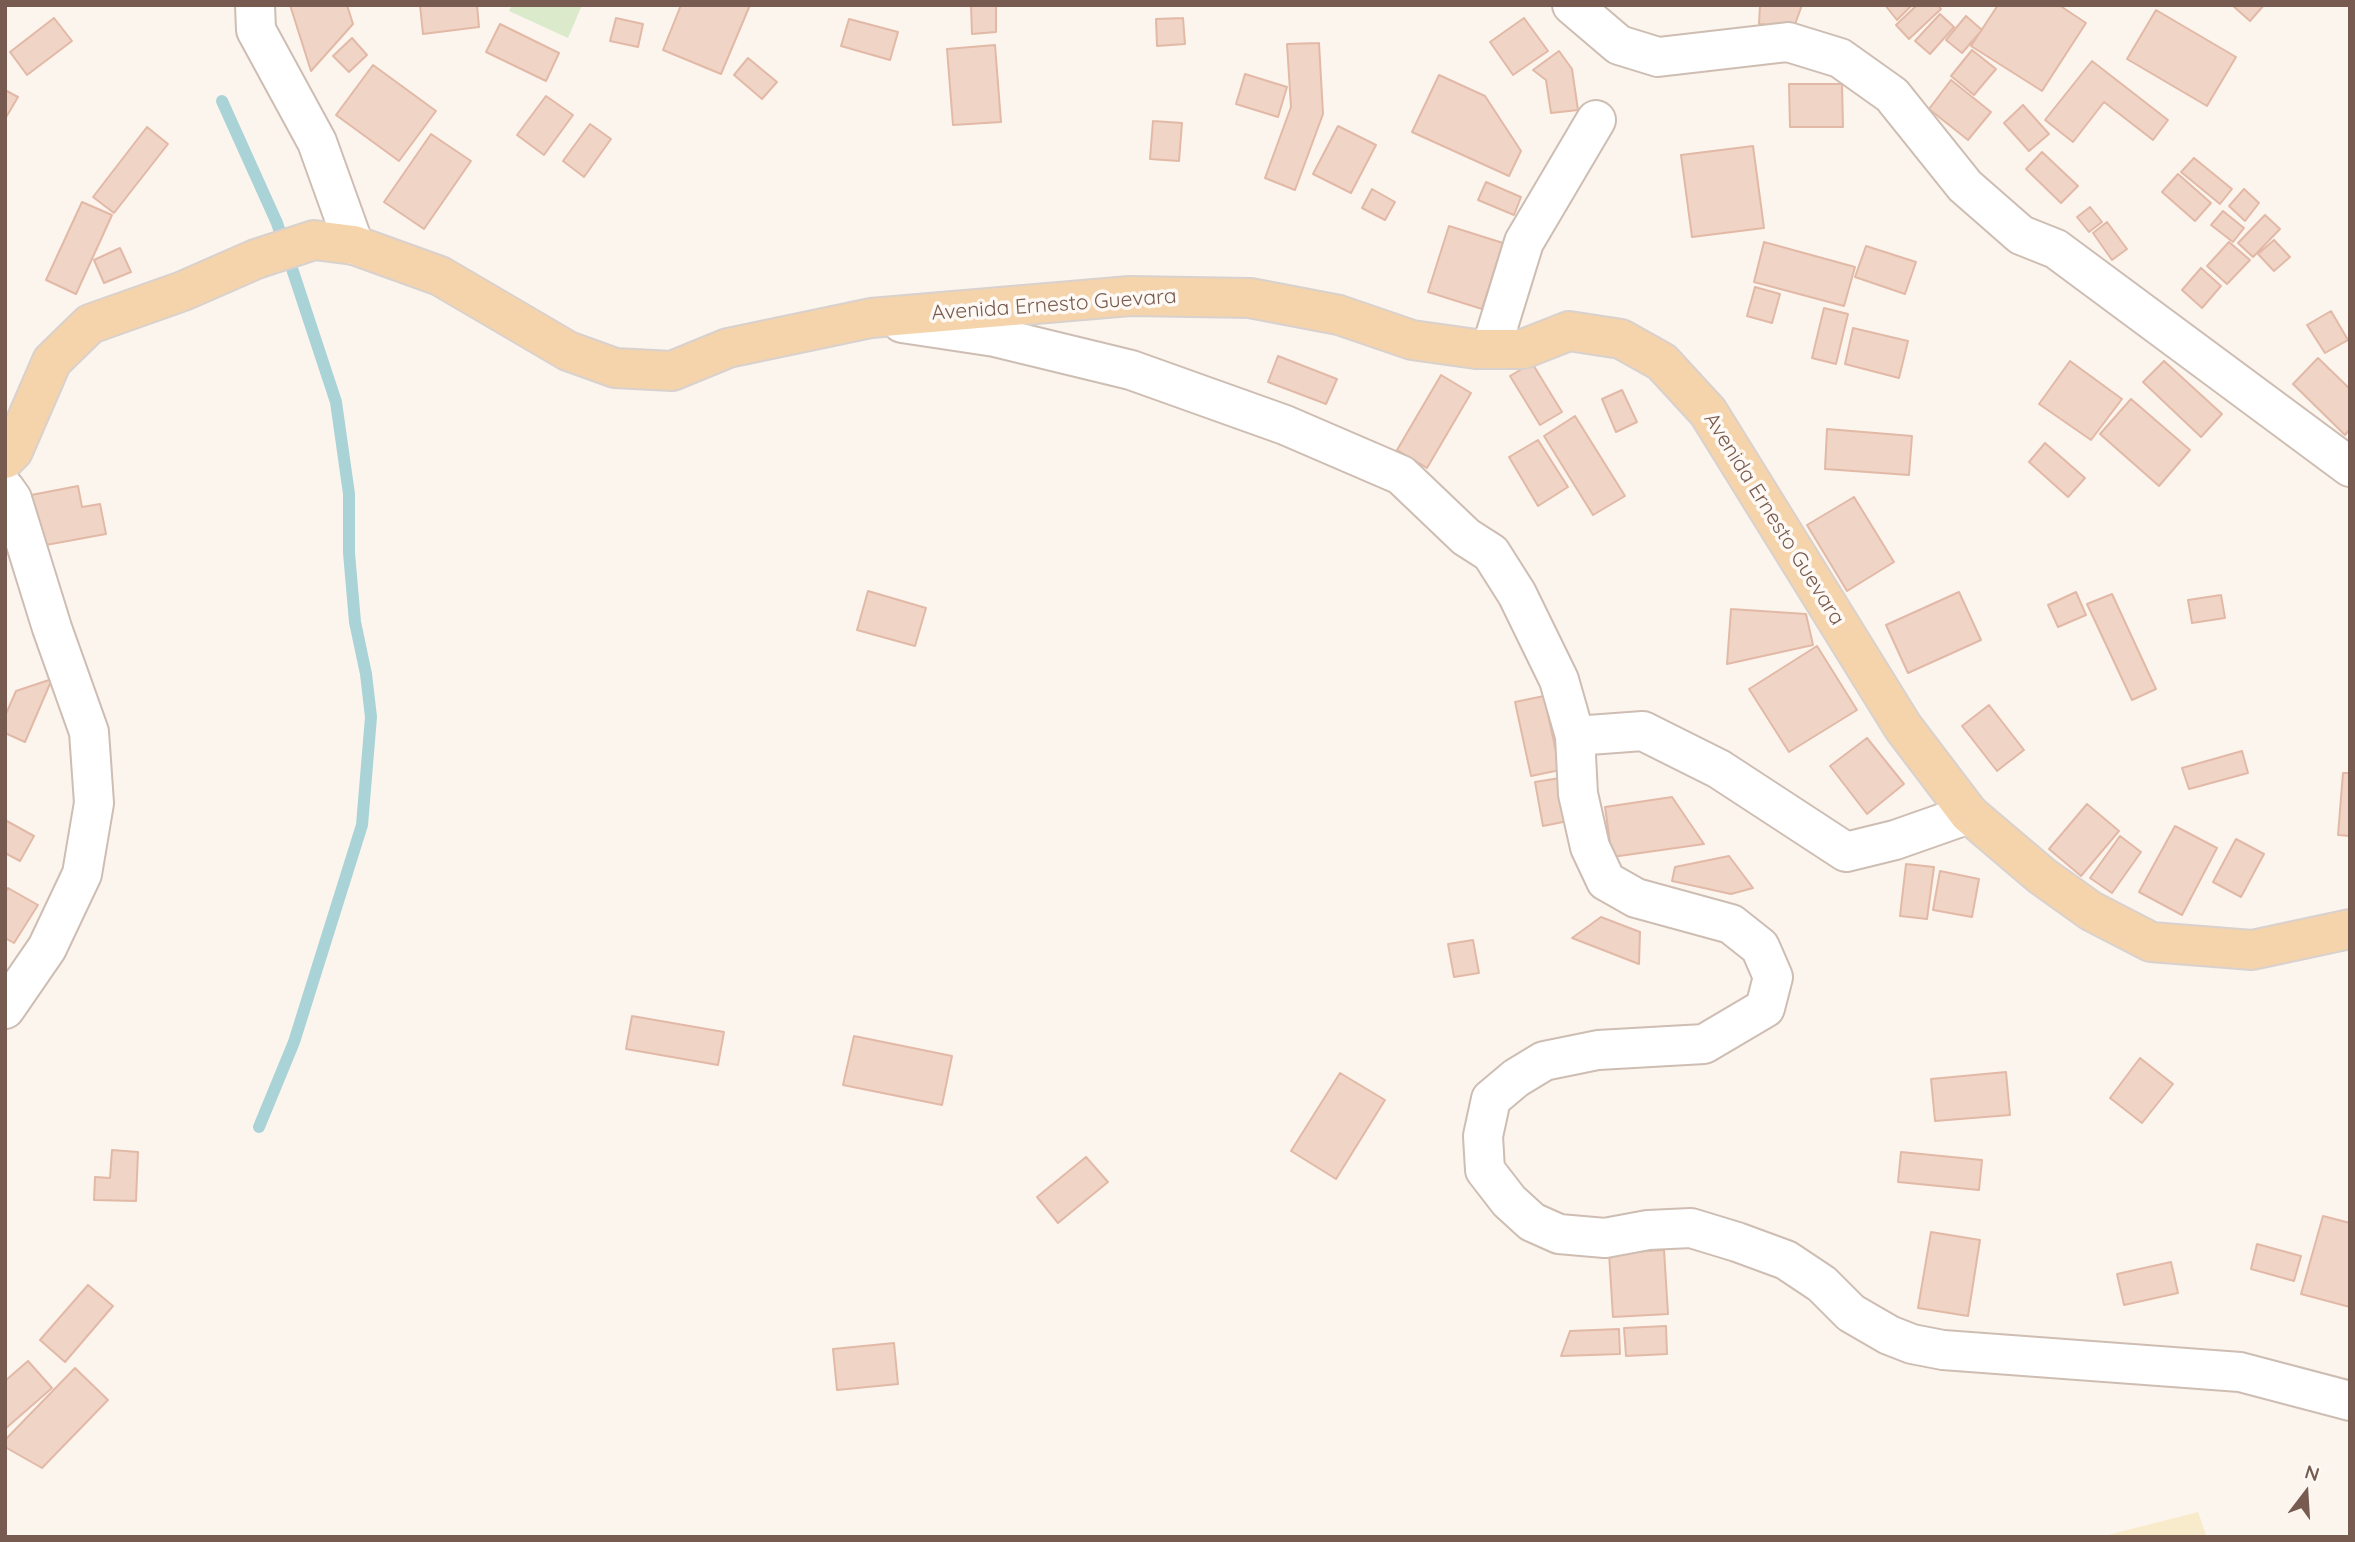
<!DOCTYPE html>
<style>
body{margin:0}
#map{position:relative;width:2355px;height:1542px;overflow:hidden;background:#fcf5ed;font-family:Quicksand,sans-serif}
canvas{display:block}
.frame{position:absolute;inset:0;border:7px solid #775b50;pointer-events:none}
.north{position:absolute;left:2271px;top:1458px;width:70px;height:70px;-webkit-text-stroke:5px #fef9f4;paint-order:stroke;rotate:17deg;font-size:19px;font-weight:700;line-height:28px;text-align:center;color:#775b50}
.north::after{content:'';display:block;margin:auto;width:24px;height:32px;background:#775b50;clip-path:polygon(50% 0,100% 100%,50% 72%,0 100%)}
</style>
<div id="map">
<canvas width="2355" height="1542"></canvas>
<div class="frame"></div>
<div class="north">N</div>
</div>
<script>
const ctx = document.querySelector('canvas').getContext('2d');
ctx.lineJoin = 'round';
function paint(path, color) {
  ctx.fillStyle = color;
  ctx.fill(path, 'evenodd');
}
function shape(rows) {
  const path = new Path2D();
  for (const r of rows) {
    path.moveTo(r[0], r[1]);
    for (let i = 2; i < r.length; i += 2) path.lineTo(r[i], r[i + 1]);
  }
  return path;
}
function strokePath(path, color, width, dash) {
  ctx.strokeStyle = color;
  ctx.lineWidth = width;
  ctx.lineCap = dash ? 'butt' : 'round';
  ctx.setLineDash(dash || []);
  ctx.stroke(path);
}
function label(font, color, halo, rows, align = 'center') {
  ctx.font = font + ' Quicksand,sans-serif';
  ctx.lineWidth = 7;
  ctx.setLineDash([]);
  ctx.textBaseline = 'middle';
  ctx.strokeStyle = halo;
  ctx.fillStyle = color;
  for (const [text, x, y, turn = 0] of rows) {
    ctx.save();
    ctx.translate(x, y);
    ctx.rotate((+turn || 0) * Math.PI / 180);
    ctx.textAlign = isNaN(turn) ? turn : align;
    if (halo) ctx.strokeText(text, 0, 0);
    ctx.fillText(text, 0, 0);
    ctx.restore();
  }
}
const green = shape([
 [512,5,582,5,568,38,509,11]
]);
const sand = shape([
 [2198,1512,2207,1537,2100,1537]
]);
const stream = shape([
 [222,101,277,223,336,402,349,494,349,553,355,622,366,674,371,717,362,825,294,1042,259,1127]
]);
const building = shape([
 [290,5,347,5,353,24,311,71,290,5],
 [420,5,477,5,479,27,423,34,420,5],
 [681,5,750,5,721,74,663,50,681,5],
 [971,5,996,5,996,32,972,34,971,5],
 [1760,5,1802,5,1794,27,1759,24,1760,5],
 [1885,5,1912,5,1897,20,1885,5],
 [1917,5,1938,5,1941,9,1909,39,1896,25,1917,5],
 [1998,5,2059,5,2086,23,2042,91,1971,46,1998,5],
 [2232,5,2264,5,2250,21,2232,5],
 [2156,10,2236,57,2207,106,2127,59,2156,10],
 [1940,14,1954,27,1930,54,1915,41,1940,14],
 [1966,16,1982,30,1962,53,1946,40,1966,16],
 [54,18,72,41,27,75,10,52,54,18],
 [616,18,643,24,638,47,610,41,616,18],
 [1183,18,1185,44,1157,46,1156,19,1183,18],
 [1524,18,1548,51,1513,75,1490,42,1524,18],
 [849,19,898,32,890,60,841,46,849,19],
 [500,24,559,53,546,81,486,52,500,24],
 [352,38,367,55,349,72,333,56,352,38],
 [1319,43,1323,114,1295,190,1265,178,1291,107,1287,44,1319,43],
 [995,45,1001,122,953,125,947,49,995,45],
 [1972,50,1996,69,1974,95,1951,76,1972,50],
 [1559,51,1572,69,1578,110,1551,113,1546,80,1533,70,1559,51],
 [748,58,777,82,762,99,734,75,748,58],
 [2092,61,2168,120,2153,140,2104,102,2073,142,2045,120,2092,61],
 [373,65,436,111,399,161,336,115,373,65],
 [1245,74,1287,87,1278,117,1236,104,1245,74],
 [1439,75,1485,96,1521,151,1509,176,1412,132,1439,75],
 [1951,80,1991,112,1968,140,1929,109,1951,80],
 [1789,84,1842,84,1843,127,1790,127,1789,84],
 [5,90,18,97,5,119,5,90],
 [546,96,573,115,544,155,517,135,546,96],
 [2023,105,2049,134,2029,151,2004,123,2023,105],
 [1153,121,1182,123,1179,161,1150,159,1153,121],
 [590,124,611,139,584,177,563,161,590,124],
 [1338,126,1376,145,1351,193,1313,174,1338,126],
 [147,127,168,144,114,213,93,197,147,127],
 [431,134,471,161,424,229,384,202,431,134],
 [1753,146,1764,228,1692,237,1681,155,1753,146],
 [2042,152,2078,186,2061,203,2026,169,2042,152],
 [2194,158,2232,189,2220,204,2181,172,2194,158],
 [2178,174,2211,203,2195,221,2162,192,2178,174],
 [1486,182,1521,197,1514,215,1478,200,1486,182],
 [1372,189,1395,202,1385,220,1362,208,1372,189],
 [2244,189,2259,203,2245,221,2229,206,2244,189],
 [82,202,112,215,76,294,46,280,82,202],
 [2090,207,2102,222,2089,232,2077,217,2090,207],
 [2223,211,2244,228,2233,242,2211,225,2223,211],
 [2265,215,2280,229,2253,257,2238,243,2265,215],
 [2107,222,2127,249,2112,260,2093,233,2107,222],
 [1449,226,1503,243,1482,309,1428,292,1449,226],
 [2274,240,2290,257,2274,271,2258,254,2274,240],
 [1764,242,1855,267,1844,306,1754,282,1764,242],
 [2229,242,2250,260,2227,284,2207,266,2229,242],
 [1866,246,1916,262,1905,294,1855,277,1866,246],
 [120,248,131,272,104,283,94,260,120,248],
 [2201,268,2221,286,2202,308,2182,290,2201,268],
 [1755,287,1780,294,1772,323,1747,316,1755,287],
 [1824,308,1848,314,1836,364,1812,358,1824,308],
 [2331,311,2348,340,2325,353,2307,325,2331,311],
 [1853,328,1908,341,1899,378,1845,364,1853,328],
 [1278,356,1337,379,1326,404,1268,382,1278,356],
 [2318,358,2350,389,2350,429,2345,435,2293,384,2318,358],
 [2070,361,2122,399,2091,440,2039,404,2070,361],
 [2164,361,2222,414,2201,437,2143,382,2164,361],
 [1532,363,1562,412,1540,425,1510,376,1532,363],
 [1441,375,1471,393,1427,468,1397,450,1441,375],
 [1622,390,1637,422,1616,432,1602,399,1622,390],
 [2131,399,2190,450,2159,486,2100,434,2131,399],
 [1575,416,1625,496,1593,515,1544,436,1575,416],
 [1827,429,1912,436,1909,475,1825,469,1827,429],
 [1538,440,1568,487,1538,506,1509,457,1538,440],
 [2045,443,2085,478,2068,497,2029,462,2045,443],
 [78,486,82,507,100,504,106,534,35,547,26,496,78,486],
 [1854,497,1894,562,1847,591,1807,525,1854,497],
 [868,591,926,608,915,646,857,630,868,591],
 [1959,592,1981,640,1908,673,1886,625,1959,592],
 [2076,592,2086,615,2058,627,2048,605,2076,592],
 [2112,594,2156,689,2132,700,2087,604,2112,594],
 [2221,595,2225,618,2192,623,2188,600,2221,595],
 [1731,609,1806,614,1813,645,1727,664,1731,609],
 [1817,646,1857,710,1789,752,1749,689,1817,646],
 [52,679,25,742,5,733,5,716,16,691,52,679],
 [1544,696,1560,770,1531,776,1515,702,1544,696],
 [1989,705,2024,750,1997,771,1962,726,1989,705],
 [1867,738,1904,784,1867,814,1830,766,1867,738],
 [2242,751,2248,773,2189,789,2182,768,2242,751],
 [2343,773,2350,773,2350,836,2338,835,2343,773],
 [1560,778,1568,821,1543,826,1535,782,1560,778],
 [1672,797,1704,844,1612,857,1605,807,1672,797],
 [2087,804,2119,831,2081,876,2049,849,2087,804],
 [5,820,34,836,20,861,5,853,5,820],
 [2175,826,2217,848,2182,915,2139,892,2175,826],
 [2120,836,2141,852,2112,893,2090,878,2120,836],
 [2236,839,2264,854,2241,897,2213,882,2236,839],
 [1729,856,1753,888,1731,894,1672,881,1675,867,1729,856],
 [1906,864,1934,867,1927,919,1900,916,1906,864],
 [1940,871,1979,879,1972,917,1933,910,1940,871],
 [8,888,38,905,14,943,5,938,5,893,8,888],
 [1601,917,1640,932,1639,964,1572,938,1601,917],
 [1473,940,1479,973,1454,977,1448,944,1473,940],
 [632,1016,724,1032,718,1065,626,1049,632,1016],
 [854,1036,952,1056,942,1105,843,1085,854,1036],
 [2140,1058,2173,1084,2142,1123,2110,1098,2140,1058],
 [2006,1072,2010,1115,1935,1121,1931,1079,2006,1072],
 [1340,1073,1385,1100,1336,1179,1291,1151,1340,1073],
 [112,1150,138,1152,136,1201,94,1200,95,1177,110,1178,112,1150],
 [1901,1152,1982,1160,1979,1190,1898,1182,1901,1152],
 [1086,1157,1108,1182,1058,1223,1037,1197,1086,1157],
 [2323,1216,2350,1223,2350,1307,2301,1294,2323,1216],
 [1931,1232,1980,1240,1968,1316,1918,1308,1931,1232],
 [2257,1244,2301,1256,2294,1281,2251,1269,2257,1244],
 [1664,1250,1668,1314,1613,1317,1609,1253,1664,1250],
 [2171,1262,2178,1293,2124,1305,2117,1274,2171,1262],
 [88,1285,113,1306,65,1362,40,1340,88,1285],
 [1666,1326,1667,1354,1626,1356,1624,1328,1666,1326],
 [1619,1329,1620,1354,1561,1356,1570,1331,1619,1329],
 [894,1343,898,1384,837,1390,833,1349,894,1343],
 [28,1361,52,1388,5,1429,5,1381,28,1361],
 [75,1368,108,1400,42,1468,5,1447,5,1440,75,1368]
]);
const minor = shape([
 [255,5,256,30,317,142,354,245],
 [1572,5,1619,45,1658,57,1788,42,1840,58,1892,95,1965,186,2021,235,2056,249,2350,467],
 [902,323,995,337,1131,370,1285,425,1401,475,1466,537,1491,553,1517,594,1559,680,1575,736,1578,794,1590,847,1606,881,1636,898,1731,924,1760,947,1773,977,1765,1008,1704,1044,1598,1050,1544,1061,1516,1078,1491,1099,1483,1136,1485,1170,1509,1201,1532,1222,1559,1234,1605,1238,1648,1230,1691,1228,1737,1242,1786,1260,1822,1284,1851,1313,1889,1335,1912,1344,1943,1350,2240,1372,2350,1401],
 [1491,349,1524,242,1596,120],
 [5,489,12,499,52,628,89,732,94,803,82,874,47,948,5,1009],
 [1575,736,1643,731,1719,769,1846,852,1895,840,1969,814]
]);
const major = shape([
 [5,459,13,451,52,361,90,324,183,291,256,259,314,240,354,245,440,276,568,351,615,368,672,371,728,348,871,318,1130,296,1250,298,1339,315,1412,340,1476,349,1523,349,1569,331,1621,339,1662,362,1708,412,1903,727,1969,814,2042,876,2091,911,2151,942,2252,950,2350,929]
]);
const streetNames = [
 ["Avenida Ernesto Guevara",1054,305,-4],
 ["Avenida Ernesto Guevara",1774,519,58]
];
paint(green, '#daeacb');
paint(sand, '#f8ebcb');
strokePath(stream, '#a9d3d6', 12);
paint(building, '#f0d4c6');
strokePath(building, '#e2b9a7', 2);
strokePath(minor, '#cebdb2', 42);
strokePath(major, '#d9d1ce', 42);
strokePath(minor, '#fff', 38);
strokePath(major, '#f5d4ab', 38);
label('21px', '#775b50', '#fef9f4', streetNames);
</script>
